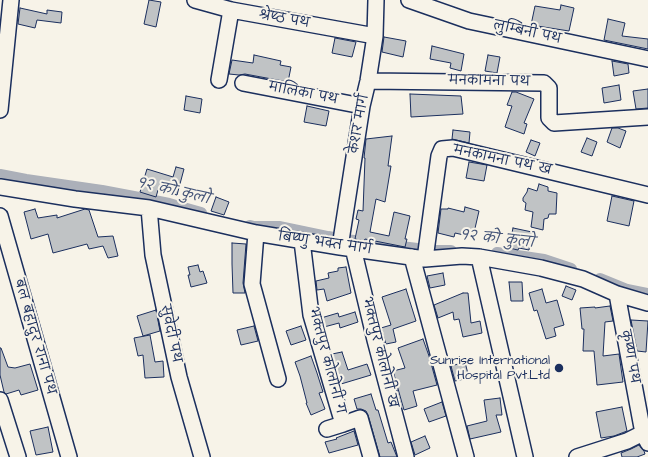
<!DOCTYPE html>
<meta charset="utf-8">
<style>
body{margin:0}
canvas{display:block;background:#f7f3e8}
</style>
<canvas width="648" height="457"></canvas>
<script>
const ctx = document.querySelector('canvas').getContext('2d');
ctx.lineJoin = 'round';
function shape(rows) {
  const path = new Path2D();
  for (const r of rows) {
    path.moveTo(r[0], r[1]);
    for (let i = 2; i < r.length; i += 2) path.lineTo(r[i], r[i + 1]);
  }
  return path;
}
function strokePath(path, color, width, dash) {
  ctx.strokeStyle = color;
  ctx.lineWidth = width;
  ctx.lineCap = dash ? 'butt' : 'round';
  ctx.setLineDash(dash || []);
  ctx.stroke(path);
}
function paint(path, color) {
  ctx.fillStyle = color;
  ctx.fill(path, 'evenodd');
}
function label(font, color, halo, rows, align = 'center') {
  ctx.font = font + ' "Architects Daughter","Playpen Sans Deva",sans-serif';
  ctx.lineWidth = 4;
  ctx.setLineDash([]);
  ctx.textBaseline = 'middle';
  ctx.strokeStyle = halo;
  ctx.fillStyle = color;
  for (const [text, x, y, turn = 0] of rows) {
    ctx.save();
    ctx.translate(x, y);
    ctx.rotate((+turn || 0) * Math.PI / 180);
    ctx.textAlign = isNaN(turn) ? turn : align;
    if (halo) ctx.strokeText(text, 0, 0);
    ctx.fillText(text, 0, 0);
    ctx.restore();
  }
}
const canal = shape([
 [0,175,26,180,102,191,139,198,169,204,201,213],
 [250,226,254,227,280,227,328,237,339,239],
 [338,239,409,248,434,251,451,251],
 [497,253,544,260,571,269],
 [600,279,627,290,648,294]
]);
const building = shape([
 [149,0,161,2,156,27,144,24,149,0],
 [561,5,574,8,569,31,531,25,535,6,560,10,561,5],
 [20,8,47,14,47,10,62,12,61,23,37,20,35,28,18,24,20,8],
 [608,19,625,23,622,36,648,39,648,49,604,40,608,19],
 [384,37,406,41,403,57,382,52,384,37],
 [335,38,356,42,352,57,332,53,335,38],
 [432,46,464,54,461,71,450,68,451,63,430,59,432,46],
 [254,55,281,61,280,65,291,67,288,82,245,74,239,75,229,74,232,60,253,63,254,55],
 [488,55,500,57,497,73,485,71,488,55],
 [612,61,628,64,629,73,614,76,612,61],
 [619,85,621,100,604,103,602,88,619,85],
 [648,89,648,108,636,109,633,91,648,89],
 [512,92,516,92,534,99,524,123,527,124,524,134,505,127,512,106,507,105,512,92],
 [410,94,461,96,463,114,411,117,410,94],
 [186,96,202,99,200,113,184,110,186,96],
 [307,106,329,111,326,126,304,122,307,106],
 [612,128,618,128,626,131,620,148,607,142,612,128],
 [453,130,470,132,469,143,452,139,453,130],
 [392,136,388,166,391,166,385,202,376,199,370,232,389,236,394,212,410,216,405,239,407,239,405,247,365,239,364,241,355,239,359,220,356,219,358,210,363,211,365,158,364,158,366,139,392,136],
 [587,138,597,142,592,156,581,152,587,138],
 [531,140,540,143,535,156,526,152,531,140],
 [469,162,487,165,484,181,466,178,469,162],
 [176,167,184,169,177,195,158,190,156,197,140,192,147,169,173,177,176,167],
 [539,184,548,187,548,191,557,193,556,214,549,214,548,218,544,219,543,230,531,227,533,212,525,210,526,203,523,201,523,198,527,192,528,188,537,191,539,184],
 [612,196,634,201,629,226,607,221,612,196],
 [216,197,229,202,224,215,211,211,216,197],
 [465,207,479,211,473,237,455,233,454,237,438,233,441,209,448,209,448,208,464,212,465,207],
 [35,209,38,218,57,215,57,218,85,209,89,210,98,237,113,236,118,256,108,258,103,246,89,249,87,244,53,253,48,234,31,239,24,212,35,209],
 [513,228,532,232,529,250,519,248,518,250,509,248,513,228],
 [232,243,246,244,243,283,245,293,233,293,232,264,232,243],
 [198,265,200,272,203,271,207,283,191,287,188,275,190,275,188,267,198,265],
 [346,267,351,293,327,301,324,289,317,290,316,281,329,278,328,273,338,271,338,268,346,267],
 [443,273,445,285,430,288,427,276,443,273],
 [509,282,522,282,523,301,511,301,509,282],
 [566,286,576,290,572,300,562,296,566,286],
 [406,289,416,321,393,329,396,342,386,344,381,328,391,325,382,297,406,289],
 [542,289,546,303,557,300,564,325,554,328,556,336,546,339,537,310,534,311,529,293,542,289],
 [463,293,468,293,471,323,480,321,482,333,463,337,459,319,454,320,453,312,438,318,434,305,463,293],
 [610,306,613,321,605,322,603,356,619,354,623,382,597,385,594,351,583,351,584,329,582,329,580,308,595,307,595,308,610,306],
 [156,310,160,331,143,336,137,316,156,310],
 [355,312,358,322,340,328,339,323,324,327,321,318,338,313,339,317,355,312],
 [631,320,648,321,646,352,637,351,631,320],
 [254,326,258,341,241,345,237,330,254,326],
 [301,326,306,340,291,345,286,331,301,326],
 [150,335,155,362,163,361,164,377,145,378,143,355,138,356,134,338,150,335],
 [423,339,429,356,437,385,413,391,417,406,404,410,393,371,405,368,398,348,423,339],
 [0,348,1,348,8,367,15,368,30,364,38,390,21,395,19,390,6,394,4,392,0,375,0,348],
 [342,352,348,370,367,364,371,375,341,384,332,354,342,352],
 [311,356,317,373,323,392,319,393,325,409,311,415,306,403,307,403,300,376,295,362,311,356],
 [465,362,469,378,455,381,451,366,465,362],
 [371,394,376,410,378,410,388,443,391,442,397,457,380,457,368,415,366,411,361,409,357,409,354,399,371,394],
 [500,398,502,415,496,415,501,432,470,439,467,426,487,421,484,400,500,398],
 [442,402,446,416,429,422,424,409,442,402],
 [622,407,627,431,614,436,601,438,596,412,622,407],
 [48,427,53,452,36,455,30,431,48,427],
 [354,431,358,445,329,453,325,442,337,439,336,438,354,431],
 [425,436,430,448,415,455,411,442,425,436],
 [639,445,643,450,644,451,645,454,637,457,622,457,621,453,631,449,639,445]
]);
const minor = shape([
 [195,0,231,10,375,36],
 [409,0,469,21,648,59],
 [219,80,231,10],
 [368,81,544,83,549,88,549,118,554,123,648,117],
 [243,83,362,106],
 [0,110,11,0],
 [0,187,75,199,149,208,256,233,340,247,425,259,462,256,479,257,541,268,583,279,617,294,648,303],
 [149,208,153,255,179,377,202,457],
 [0,216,69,457],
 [256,233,252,284,278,379],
 [302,241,311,315,343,424,360,418,371,457],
 [340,247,362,106,368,81,375,36,376,0],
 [353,248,375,340,406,457],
 [412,257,466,457],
 [479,257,525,457],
 [425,259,439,156,442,149,453,148,648,195],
 [617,294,643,433,648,443],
 [0,400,18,457],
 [327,429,343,424],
 [577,457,627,441,643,433]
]);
const markers = [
 [559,368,5,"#1b2f5e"]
];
const streetNames = [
 ["श्रेष्ठ पथ",284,20,10],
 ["लुम्बिनी पथ",527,33,12],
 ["मनकामना पथ",489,82,1],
 ["मालिका पथ",303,94,11],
 ["केशर मार्ग",360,124,-80],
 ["मनकामना पथ ख",502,161,12],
 ["बिष्णु भक्त मार्ग",325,244,8],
 ["सुवेदी पथ",170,334,78],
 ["बल बहादुर राना पथ",34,337,74],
 ["भक्तपुर कोलोनी ख",379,353,76],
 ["कृष्ण पथ",629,357,79],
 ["भक्तपुर कोलोनी ग",326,361,75]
];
const poiNames = [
 ["Sunrise International",550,361],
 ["Hospital Pvt.Ltd",550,376]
];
const waterNames = [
 ["१२ को कुलो",173,192,13],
 ["१२ को कुलो",497,240,6]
];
strokePath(canal, '#acb0b9', 12);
paint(building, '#c0c3c5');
strokePath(building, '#1b2f5e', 1);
strokePath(minor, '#1b2f5e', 18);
strokePath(minor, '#f7f3e8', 15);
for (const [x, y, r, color] of markers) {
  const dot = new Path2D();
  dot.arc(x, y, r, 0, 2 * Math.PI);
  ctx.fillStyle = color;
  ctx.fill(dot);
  strokePath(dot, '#f7f3e8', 1.5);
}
label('13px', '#1b2f5e', '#f7f3e8', streetNames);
label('13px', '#1b2f5e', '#f7f3e8', poiNames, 'right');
label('italic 14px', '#465679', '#f7f3e8', waterNames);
</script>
